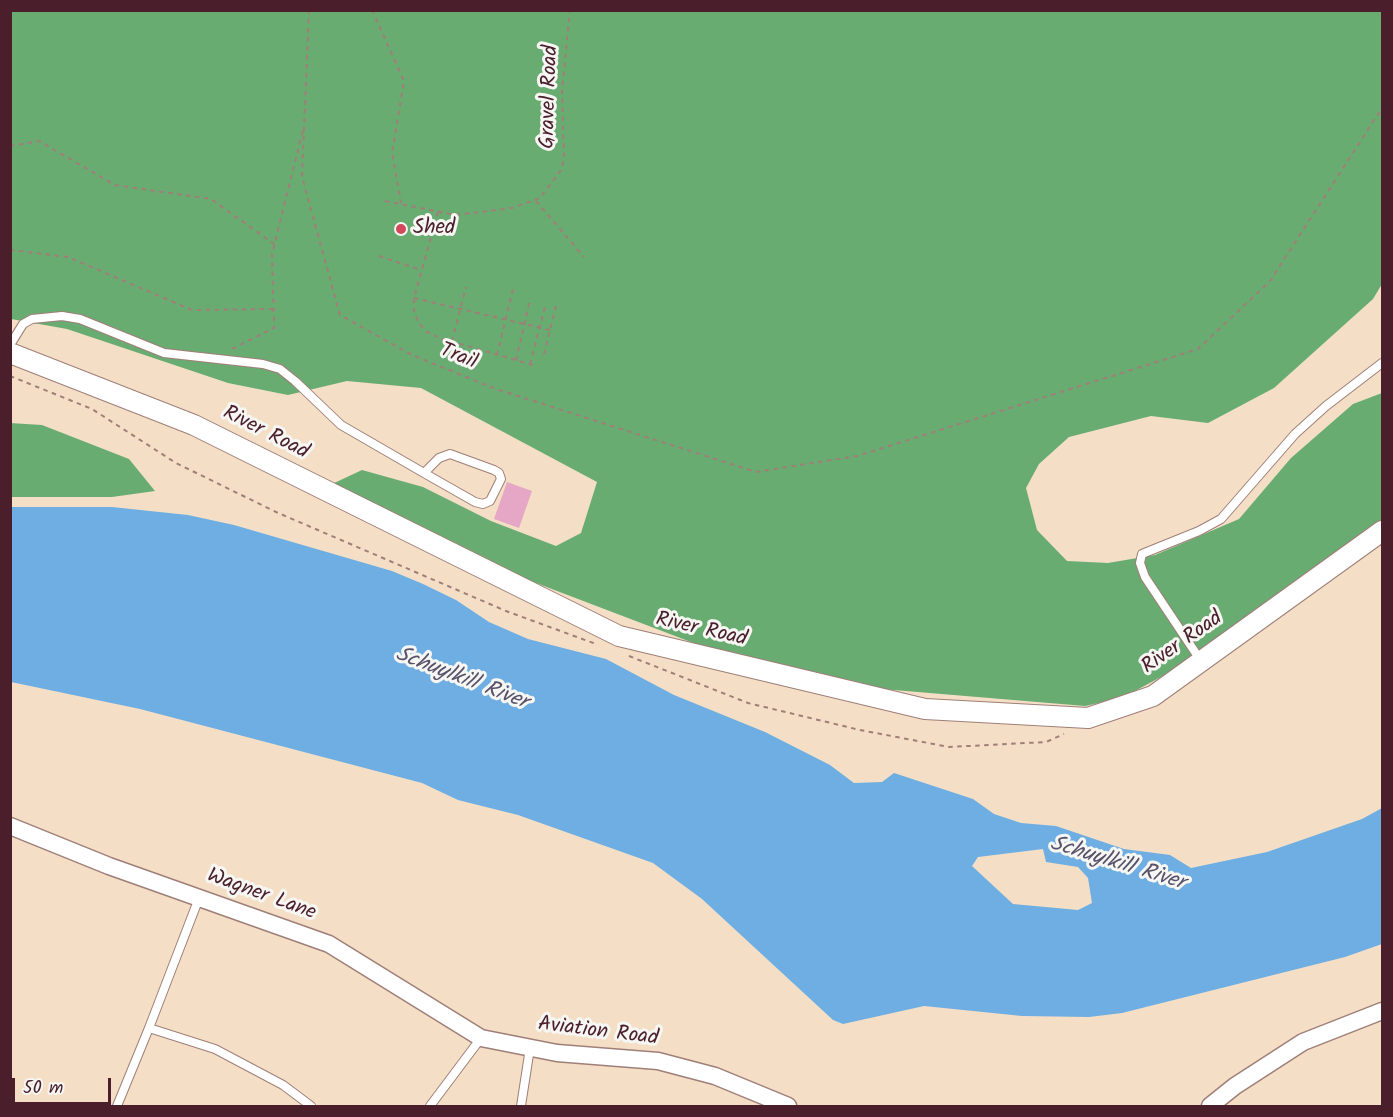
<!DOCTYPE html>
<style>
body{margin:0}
#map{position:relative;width:1393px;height:1117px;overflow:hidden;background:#f4dfc6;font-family:Kalam,sans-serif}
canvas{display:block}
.frame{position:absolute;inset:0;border:12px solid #4a1f2b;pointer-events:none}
.scale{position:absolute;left:12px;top:1078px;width:99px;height:27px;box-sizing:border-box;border:3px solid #4a1f2b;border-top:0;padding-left:8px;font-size:18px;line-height:21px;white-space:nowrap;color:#4a1f2b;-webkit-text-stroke:4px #f6f6f2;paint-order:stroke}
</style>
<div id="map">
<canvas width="1393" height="1117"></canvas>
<div class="frame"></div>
<div class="scale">50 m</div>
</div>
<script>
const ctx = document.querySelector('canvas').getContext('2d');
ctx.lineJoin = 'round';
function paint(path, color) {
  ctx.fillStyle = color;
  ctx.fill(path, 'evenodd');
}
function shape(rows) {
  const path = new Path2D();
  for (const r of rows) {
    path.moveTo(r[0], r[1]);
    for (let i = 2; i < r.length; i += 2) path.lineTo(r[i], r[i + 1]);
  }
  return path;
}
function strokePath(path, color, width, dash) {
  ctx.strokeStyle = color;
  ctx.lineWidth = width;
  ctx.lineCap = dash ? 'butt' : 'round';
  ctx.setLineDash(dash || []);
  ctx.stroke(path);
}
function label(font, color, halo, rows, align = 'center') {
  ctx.font = font + ' Kalam,sans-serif';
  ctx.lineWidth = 6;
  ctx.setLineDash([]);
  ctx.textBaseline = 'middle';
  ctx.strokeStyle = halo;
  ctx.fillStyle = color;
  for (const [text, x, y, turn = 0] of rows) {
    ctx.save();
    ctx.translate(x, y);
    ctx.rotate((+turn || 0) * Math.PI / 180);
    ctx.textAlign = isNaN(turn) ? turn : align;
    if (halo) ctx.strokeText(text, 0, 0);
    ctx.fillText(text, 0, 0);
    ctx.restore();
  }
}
const forest = shape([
 [10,11,1382,11,1382,284,1373,299,1274,388,1208,423,1151,416,1069,437,1039,464,1026,488,1037,530,1067,561,1108,563,1155,555,1239,519,1291,458,1353,404,1382,393,1382,522,1220,645,1122,698,1085,706,834,685,725,655,502,570,330,485,362,470,423,487,491,521,556,546,581,533,597,482,421,388,347,381,288,395,228,383,67,329,11,319],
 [10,423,42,425,129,459,155,491,112,497,11,497]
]);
const water = shape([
 [11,507,112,507,188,515,234,525,392,571,423,584,456,600,489,622,528,639,606,659,674,695,765,732,830,765,854,783,882,782,894,773,973,799,994,814,1021,823,1056,826,1124,849,1170,855,1191,868,1267,852,1362,819,1382,808,1382,944,1345,957,1122,1013,1089,1017,1022,1016,924,1006,843,1024,833,1020,702,899,653,863,518,815,458,800,422,783,140,709,11,682],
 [1043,849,1046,862,1078,867,1088,878,1092,903,1078,910,1013,904,972,866,978,857]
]);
const building = shape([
 [507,482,532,491,519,528,494,519]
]);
const path = shape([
 [309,10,302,177,340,315,412,355,496,389,756,472,857,456,1198,349,1270,281,1382,108],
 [372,10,404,81,392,153,401,203],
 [10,146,39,141,115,185,211,199,274,244],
 [385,201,455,215,512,208,540,198,561,170,564,158,562,91,570,10],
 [536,201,584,257],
 [438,212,414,298,414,311,418,322,427,332,440,338,533,365],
 [10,250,68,257,192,310,274,309],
 [379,256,421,270],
 [414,298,550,330],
 [452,341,466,287],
 [232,349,274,328,272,254,303,130],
 [544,354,556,306],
 [497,355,514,285],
 [516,360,530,300],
 [530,364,546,303],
 [10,376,92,409,176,463,276,512,506,611,596,644],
 [629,656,748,703,860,730,949,747,1046,742,1064,734]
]);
const service = shape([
 [10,345,23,324,32,319,62,316,80,319,164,353,263,364,280,369,295,381,341,425,424,473,475,502,483,504,490,501,501,479,499,473,494,470,450,454,439,458,424,473],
 [1201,661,1145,577,1140,563,1142,554,1199,531,1221,519,1295,434,1326,406,1382,363],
 [149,1028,199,898],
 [117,1106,149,1028,215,1049,283,1085,311,1106],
 [430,1106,481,1038],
 [521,1106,530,1048]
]);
const minor = shape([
 [10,826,109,866,329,944,481,1038,557,1053,658,1061,715,1076,788,1106],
 [1210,1106,1235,1086,1303,1042,1382,1011]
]);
const tertiary = shape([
 [10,353,194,425,619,636,925,709,1088,718,1153,696,1382,531]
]);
const markers = [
 [401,229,6,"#d1495b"]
];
const streetNames = [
 ["Gravel Road",551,97,-88],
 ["Trail",458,358,22],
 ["River Road",265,434,27],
 ["River Road",701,631,13],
 ["River Road",1183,644,-35],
 ["Wagner Lane",261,896,20],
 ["Aviation Road",598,1033,7]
];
const poiNames = [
 ["Shed",413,229]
];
const waterNames = [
 ["Schuylkill River",461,680,21],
 ["Schuylkill River",1117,865,17]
];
paint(forest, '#69ac72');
paint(water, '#6eaee2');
paint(building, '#e5a7c5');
strokePath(service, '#9f7f78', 10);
strokePath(minor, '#9f7f78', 19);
strokePath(tertiary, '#9f7f78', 22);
strokePath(path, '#9f7f78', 2, [4.5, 4.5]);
strokePath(service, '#fff', 8);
strokePath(minor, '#fff', 16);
strokePath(tertiary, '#fff', 20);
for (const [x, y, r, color] of markers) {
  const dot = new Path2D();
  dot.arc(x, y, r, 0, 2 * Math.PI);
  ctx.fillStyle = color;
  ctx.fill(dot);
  strokePath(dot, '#f6f6f2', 2);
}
label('21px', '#4a1f2b', '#f6f6f2', streetNames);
label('21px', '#4a1f2b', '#f6f6f2', poiNames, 'left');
label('italic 22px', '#57516b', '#f6f6f2', waterNames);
</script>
